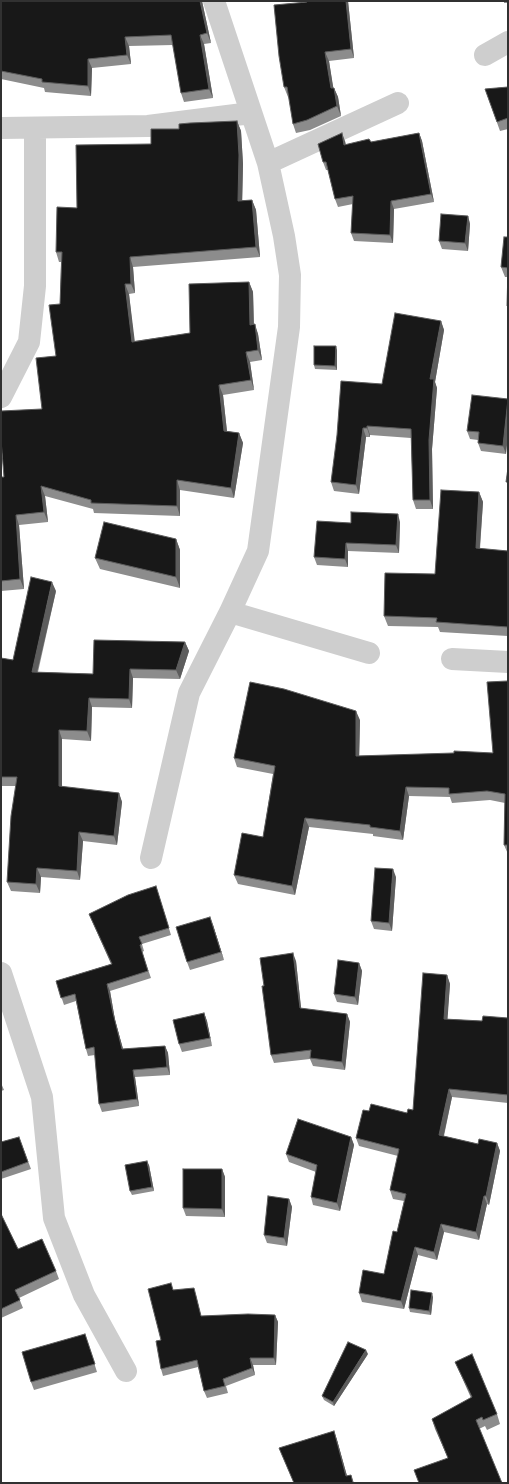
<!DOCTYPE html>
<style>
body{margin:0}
#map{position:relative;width:509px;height:1484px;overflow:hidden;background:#fff;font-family:Lato,sans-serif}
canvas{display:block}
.frame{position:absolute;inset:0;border:2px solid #313131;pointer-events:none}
</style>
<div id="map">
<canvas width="509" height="1484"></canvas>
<div class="frame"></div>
</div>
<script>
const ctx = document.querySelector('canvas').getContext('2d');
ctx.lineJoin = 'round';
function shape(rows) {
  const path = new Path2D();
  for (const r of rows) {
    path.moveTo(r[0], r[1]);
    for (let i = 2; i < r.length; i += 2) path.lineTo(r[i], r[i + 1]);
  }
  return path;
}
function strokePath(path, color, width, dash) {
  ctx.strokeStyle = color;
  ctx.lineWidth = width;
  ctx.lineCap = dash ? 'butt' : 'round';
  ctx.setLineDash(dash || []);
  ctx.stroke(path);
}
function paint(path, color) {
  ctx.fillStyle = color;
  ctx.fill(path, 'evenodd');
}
const street = shape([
 [485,55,508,42],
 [1,128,148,126,251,113],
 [268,163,398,103],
 [1,397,29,342,35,286,35,128],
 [230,612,369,653],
 [452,659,508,662],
 [151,858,189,693,230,612,258,551,289,327,290,275,284,236,268,163,214,1],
 [1,973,42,1097,54,1218,84,1295,126,1371]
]);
const wall = shape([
 [1,1,202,1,211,43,204,44,213,98,184,102,181,93,173,45,129,46,131,64,92,68,91,96,45,92,44,88,1,79],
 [307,1,348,1,354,58,329,61,333,88,334,88,338,97,341,116,310,130,296,133,293,124,289,97,288,97,284,87],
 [504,1,508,1,508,3,504,3],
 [508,87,508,129,500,131,485,89],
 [237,121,241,131,243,164,242,200,252,200,256,210,260,257,133,267,135,293,129,294,134,341,190,333,249,282,253,292,254,324,258,334,262,360,250,362,254,390,223,395,227,431,239,433,243,443,234,498,180,490,180,516,94,513,93,509,45,496,48,522,19,525,24,589,1,591,1,477,4,477,42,409,56,356,60,304,61,262,59,262,56,252,77,208,151,144,179,129],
 [419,133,422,141,434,202,394,209,393,243,354,241,351,233,353,204,338,207,335,199,328,170,326,170,323,162,345,141,346,145,371,142],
 [468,216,470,224,468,251,442,249,439,241],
 [508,237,508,310,507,306,508,277,505,277,501,267],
 [441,321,444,330,435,382,437,388,432,449,433,509,416,509,413,500,411,438,370,435,370,437,366,437,359,494,334,491,331,482,382,384],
 [337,350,337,370,315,369,314,365],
 [508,399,506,454,481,451,478,443,478,440,470,439,467,431],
 [479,492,483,502,480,549,508,551,508,636,440,632,438,627,388,626,384,616,435,574],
 [400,522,399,553,348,551,348,567,317,565,314,557,351,523],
 [176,539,180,550,180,588,100,569,95,558],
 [56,591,38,672,93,674,185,642,189,651,180,679,133,678,132,708,92,707,91,741,62,739,62,787,119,793,122,802,117,845,83,841,80,880,41,877,40,893,11,891,7,882,16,786,1,786,1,658,13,660],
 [508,681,508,854,504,845,505,803,490,800,452,803,450,797,409,796,403,840,373,836,373,834,309,827,295,895,238,884,234,875,263,837,273,774,237,767,234,758,360,720,359,756,493,753],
 [396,877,392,931,374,929,371,921],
 [156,886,171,935,142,944,144,951,142,952,151,978,110,991,115,1020,123,1049,165,1046,168,1053,170,1075,135,1077,139,1106,102,1112,99,1104,95,1055,88,1056,86,1049,76,1001,64,1005,56,981,111,964,92,921,89,914],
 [213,925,224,960,190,970,187,962],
 [296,961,301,1009,347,1014,350,1022,345,1070,313,1066,310,1059,274,1063,271,1055,264,986],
 [359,963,362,971,358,1005,337,1002,334,994],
 [447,975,450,984,447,1019,482,1021,508,1018,508,1103,452,1097,444,1136,478,1144,497,1143,500,1151,489,1205,487,1204,479,1240,444,1232,437,1260,418,1255,404,1309,362,1302,359,1293,384,1274,397,1232,404,1201,393,1199,390,1190,398,1156,359,1146,356,1138,369,1111,407,1113,413,1110],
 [204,1013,207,1021,212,1046,182,1052,179,1044],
 [1,1083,4,1090,1,1091],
 [19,1137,31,1169,1,1179,1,1142],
 [351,1137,354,1145,340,1211,313,1205,311,1197,316,1172,289,1162,286,1154],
 [149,1165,154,1191,132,1195,130,1191],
 [222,1169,225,1177,225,1217,186,1216,183,1208],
 [289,1199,292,1207,287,1246,267,1243,264,1235],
 [1,1214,18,1249,56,1271,59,1279,19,1298,23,1308,1,1318],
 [174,1290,196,1295,201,1316,275,1315,278,1322,276,1365,253,1365,255,1375,226,1386,228,1393,207,1398,204,1391,198,1367,163,1376,161,1369,161,1340],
 [433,1297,431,1315,410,1312,409,1308],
 [85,1334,97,1372,34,1390,31,1382],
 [368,1354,334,1406,324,1400,322,1396],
 [455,1362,497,1414,500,1424,487,1430,485,1426,479,1429,502,1483,448,1458,435,1429,432,1419,471,1398],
 [334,1431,337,1440,347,1476,351,1475,354,1483,294,1483,279,1448]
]);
const shadedWall = shape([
 [200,1,202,1,211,43,207,33],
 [346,1,348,1,354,58,351,49],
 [200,35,204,44,213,98,209,89],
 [125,37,129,46,131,64,127,55],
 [325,52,329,61,335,98,331,88],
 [88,59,92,68,91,96,88,86],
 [334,88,338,97,341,116,337,106],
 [237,121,241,131,243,164,242,211,238,201],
 [342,133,345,141,347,153,344,145],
 [419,133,422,141,434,202,431,194],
 [252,200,256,210,260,257,256,247],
 [391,201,394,209,393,243,390,235],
 [468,216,470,224,468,251,465,243],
 [130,257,133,267,135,293,131,284],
 [249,282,253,292,254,335,250,325],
 [125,284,129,294,136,351,132,342],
 [441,321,444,330,435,382,437,388,432,449,433,509,430,500,429,440,430,379],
 [255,324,258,334,262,360,258,350],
 [336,346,337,350,337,370,335,366],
 [246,352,250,362,254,390,251,380],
 [219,385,223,395,228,441,224,431],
 [508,404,508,436,506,454,503,446],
 [367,426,370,435,370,437,367,428],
 [363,428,366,437,359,494,356,485],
 [239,433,243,443,234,498,231,488],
 [177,480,180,490,180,516,177,506],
 [41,486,45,496,48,522,44,512],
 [479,492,483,502,479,558,476,548],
 [398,514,400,522,399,553,396,545],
 [16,515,19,525,24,589,20,579],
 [176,539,180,550,180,588,176,577],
 [346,543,348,551,348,567,345,559],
 [52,582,56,591,35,681,32,672],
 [185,642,189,651,180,679,176,670],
 [130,669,133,678,132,708,129,699],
 [89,698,92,707,91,741,87,731],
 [356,711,360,720,359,765,356,756],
 [59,730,62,739,62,795,59,786],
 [406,787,409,796,403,840,400,831],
 [119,793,122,802,117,845,114,836],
 [305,818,309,827,295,895,292,886],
 [79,832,83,841,80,880,77,871],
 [37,868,41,877,40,893,36,884],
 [393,869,396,877,392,931,389,923],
 [210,917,213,925,224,960,221,952],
 [293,953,296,961,302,1016,300,1008],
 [359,963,362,971,358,1005,355,997],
 [447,975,450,984,447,1027,444,1019],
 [107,984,110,991,115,1020,125,1056,122,1049,113,1013],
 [204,1013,207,1021,212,1046,210,1038],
 [347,1014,350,1022,345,1070,342,1062],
 [165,1046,168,1053,170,1075,167,1067],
 [133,1070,135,1077,139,1106,137,1099],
 [449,1089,452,1097,442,1143,439,1135],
 [351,1137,354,1145,340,1211,337,1203],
 [497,1143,500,1151,489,1205,486,1196],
 [147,1161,149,1165,154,1191,152,1187],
 [222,1169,225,1177,225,1217,222,1209],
 [484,1196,487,1204,479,1240,476,1232],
 [289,1199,292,1207,287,1246,284,1238],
 [441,1224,444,1232,437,1260,434,1252],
 [415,1247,418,1255,404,1309,401,1301],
 [432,1293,433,1297,431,1315,429,1311],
 [275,1315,278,1322,276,1365,274,1358],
 [366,1350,368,1354,334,1406,333,1402],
 [250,1358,253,1365,255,1375,252,1368],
 [334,1431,337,1440,349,1483,346,1476]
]);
const building = shape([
 [1,1,200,1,207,33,200,35,209,89,181,93,171,35,125,37,127,55,88,59,88,86,42,82,42,79,1,71,1,1],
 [307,1,346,1,351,49,325,52,331,88,334,88,337,106,307,120,293,124,287,87,284,87,279,56,274,5,307,2,307,1],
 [508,87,508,118,497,122,485,89,508,87],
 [237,121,239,155,238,201,252,200,256,247,130,257,131,284,125,284,132,342,190,333,189,284,249,282,250,325,255,324,258,350,246,352,251,380,219,385,224,431,239,433,231,488,177,480,177,506,91,503,91,500,41,486,44,512,16,515,20,579,1,581,1,477,4,477,1,440,1,411,42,409,36,358,56,356,49,305,60,304,62,252,56,252,57,207,77,208,76,145,151,144,151,129,179,129,179,124,190,123,237,121],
 [342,133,344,145,369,139,371,142,419,133,431,194,391,201,390,235,351,233,353,196,335,199,326,162,323,162,318,144,342,133],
 [441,214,468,216,465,243,439,241,441,214],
 [504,237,508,237,508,306,507,306,508,268,501,267,504,237],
 [395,313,441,321,430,379,434,379,429,440,430,500,413,500,411,429,367,426,367,428,363,428,356,485,331,482,337,435,341,381,382,384,395,313],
 [314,346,336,346,335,366,314,365,314,346],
 [472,395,508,399,503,446,478,443,479,432,467,431,472,395],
 [508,468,508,482,506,482,508,468],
 [441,490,479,492,476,548,508,551,508,627,436,622,437,618,384,616,385,573,435,574,441,490],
 [351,512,398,514,396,545,346,543,345,559,314,557,317,521,351,523,351,512],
 [104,522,176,539,176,577,95,558,104,522],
 [31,577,52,582,32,672,93,674,94,640,185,642,176,670,130,669,129,699,89,698,87,731,59,730,59,786,119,793,114,836,79,832,77,871,37,868,36,884,7,882,11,816,17,777,1,777,1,658,13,660,31,577],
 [508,681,508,845,504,845,505,794,487,791,449,794,449,788,406,787,400,831,370,827,370,825,305,818,292,886,234,875,242,833,263,837,275,766,234,758,250,682,284,689,356,711,356,756,454,753,454,751,493,753,487,682,508,681],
 [375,868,393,869,389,923,371,921,375,868],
 [156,886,169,928,139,937,142,944,140,945,148,971,107,984,113,1013,122,1049,165,1046,167,1067,133,1070,137,1099,99,1104,94,1047,86,1049,75,994,61,998,56,981,112,964,89,914,128,895,156,886],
 [210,917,221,952,187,962,176,927,210,917],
 [293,953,300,1008,347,1014,342,1062,310,1058,311,1050,271,1055,262,986,264,986,260,958,293,953],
 [338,960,359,963,355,997,334,994,338,960],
 [423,973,447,975,444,1019,482,1021,483,1016,508,1018,508,1095,449,1089,439,1135,478,1144,479,1139,497,1143,486,1196,484,1196,476,1232,441,1224,434,1252,415,1247,401,1301,359,1293,363,1270,384,1274,393,1231,397,1232,406,1194,390,1190,399,1149,356,1138,363,1110,369,1111,371,1104,407,1113,408,1109,413,1110,423,973],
 [204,1013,210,1038,179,1044,173,1020,204,1013],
 [298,1119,351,1137,337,1203,311,1197,317,1165,286,1154,298,1119],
 [19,1137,28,1162,1,1172,1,1142,19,1137],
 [147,1161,152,1187,130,1191,125,1165,147,1161],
 [183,1169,222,1169,222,1209,183,1208,183,1169],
 [268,1196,289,1199,284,1238,264,1235,268,1196],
 [1,1214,18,1249,42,1239,56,1271,15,1290,20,1300,1,1309,1,1214],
 [171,1283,173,1290,194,1288,201,1316,248,1314,275,1315,274,1358,250,1358,252,1368,223,1379,225,1386,204,1391,197,1360,161,1369,156,1341,161,1340,148,1289,171,1283],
 [411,1290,432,1293,429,1311,409,1308,411,1290],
 [85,1334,95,1364,31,1382,22,1352,85,1334],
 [348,1342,366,1350,333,1402,322,1396,348,1342],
 [472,1354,497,1414,483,1420,482,1417,476,1420,502,1483,419,1483,414,1470,448,1458,432,1419,472,1397,455,1362,472,1354],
 [334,1431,346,1476,351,1475,353,1483,294,1483,279,1448,334,1431]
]);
strokePath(street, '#cecece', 22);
paint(wall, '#8c8c8c');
paint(shadedWall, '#5d5d5d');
paint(building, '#181818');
strokePath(building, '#5d5d5d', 1);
</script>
